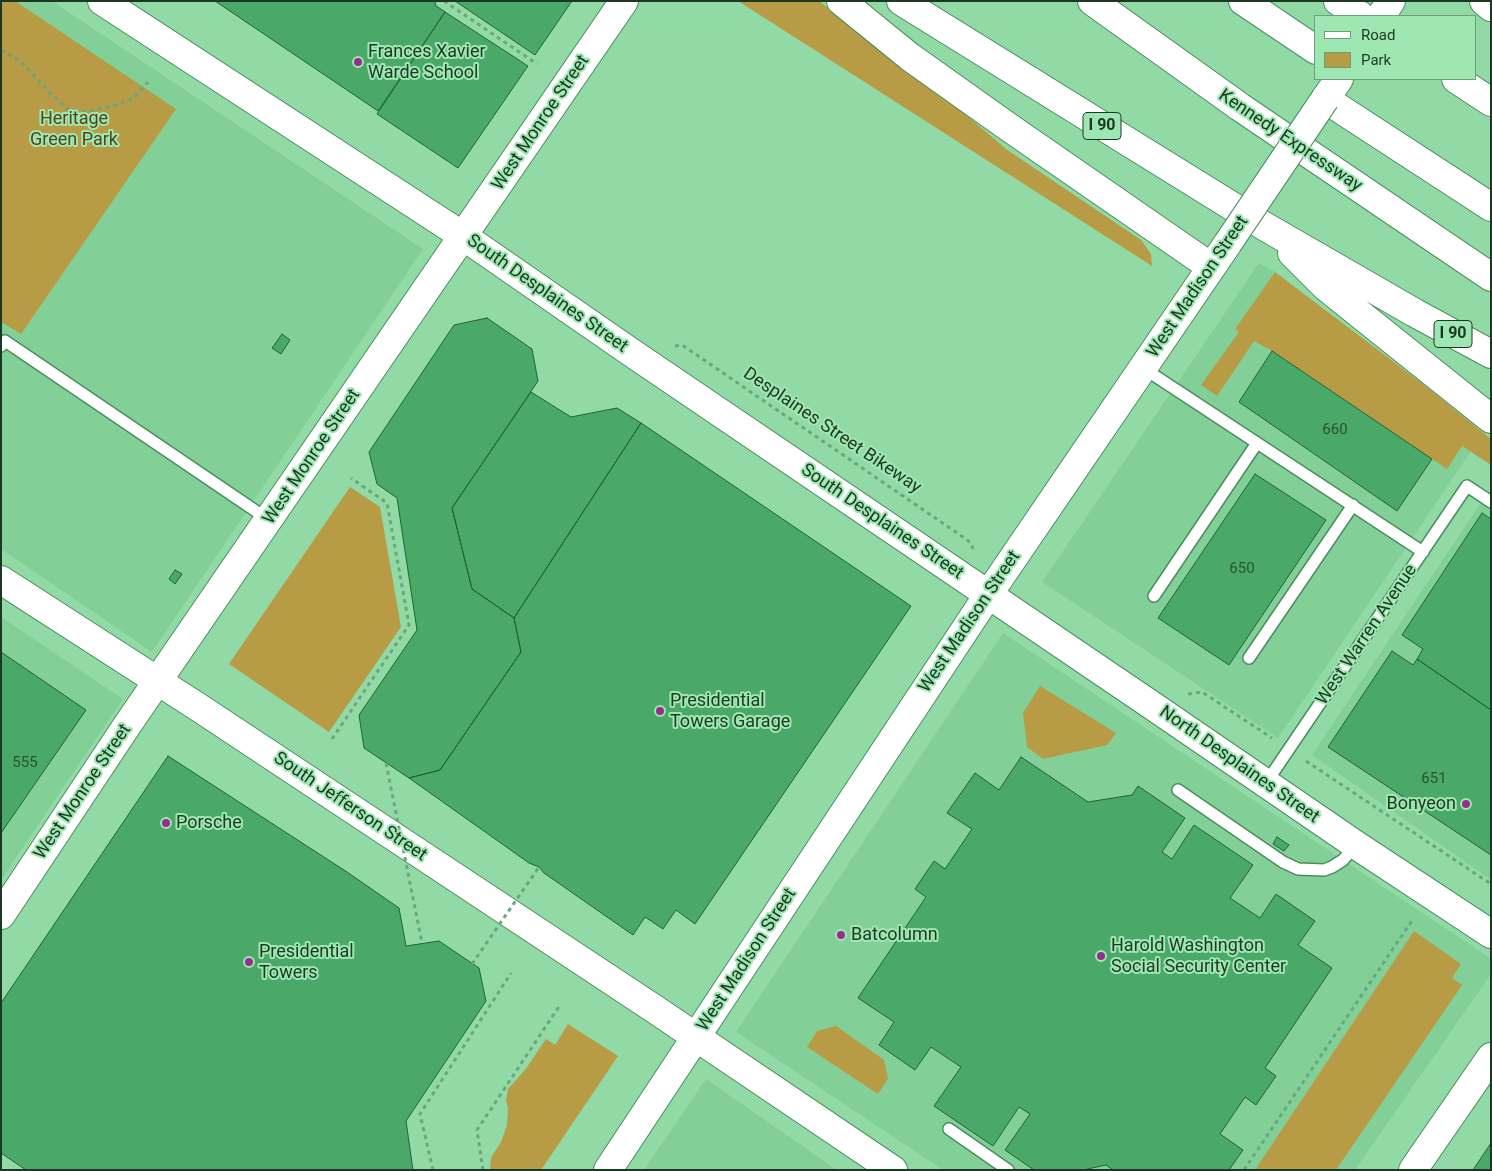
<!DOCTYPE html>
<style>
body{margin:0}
#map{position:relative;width:1492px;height:1171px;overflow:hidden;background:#92daa5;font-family:Roboto,sans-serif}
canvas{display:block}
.frame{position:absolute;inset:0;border:2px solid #1b3823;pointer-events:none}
.legend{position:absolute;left:1314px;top:15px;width:162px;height:65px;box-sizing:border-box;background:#9fe7b2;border:1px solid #6aa179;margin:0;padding:6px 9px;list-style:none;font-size:15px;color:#1b3823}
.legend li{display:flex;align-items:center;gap:10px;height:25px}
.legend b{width:25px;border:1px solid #6aa179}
</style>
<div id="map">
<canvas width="1492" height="1171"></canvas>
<div class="frame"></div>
<ul class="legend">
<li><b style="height:6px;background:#fff"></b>Road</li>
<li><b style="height:14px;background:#b79b45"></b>Park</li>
</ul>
</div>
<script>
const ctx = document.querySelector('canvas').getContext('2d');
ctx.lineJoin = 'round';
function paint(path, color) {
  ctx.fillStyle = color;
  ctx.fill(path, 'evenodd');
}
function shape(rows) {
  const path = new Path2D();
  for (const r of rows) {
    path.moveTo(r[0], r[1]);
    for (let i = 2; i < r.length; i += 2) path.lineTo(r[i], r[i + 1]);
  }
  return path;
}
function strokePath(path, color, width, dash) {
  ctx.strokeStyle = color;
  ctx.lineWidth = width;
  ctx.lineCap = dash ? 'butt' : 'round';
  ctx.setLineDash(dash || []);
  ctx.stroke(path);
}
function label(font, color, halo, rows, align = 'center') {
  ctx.font = font + ' Roboto,sans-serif';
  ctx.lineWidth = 4;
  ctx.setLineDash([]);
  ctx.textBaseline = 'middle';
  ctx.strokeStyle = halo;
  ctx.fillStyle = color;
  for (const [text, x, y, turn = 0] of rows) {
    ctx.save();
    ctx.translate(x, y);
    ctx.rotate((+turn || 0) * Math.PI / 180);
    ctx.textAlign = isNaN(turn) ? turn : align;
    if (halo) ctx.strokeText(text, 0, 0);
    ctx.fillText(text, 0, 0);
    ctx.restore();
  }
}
const built = shape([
 [1,1,52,1,423,249,152,652,1,549],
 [1259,263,1275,272,1235,330,1272,351,1446,468,1462,446,1471,451,1278,738,1042,582],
 [1484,498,1491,502,1491,880,1312,755],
 [1,617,123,699,1,880],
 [1003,633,1490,958,1491,974,1355,1170,943,1170,736,1032],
 [706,1079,837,1170,644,1170]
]);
const green = shape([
 [1,1,15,1,176,109,21,334,3,323,1,326],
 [738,1,819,1,964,113,1006,149,1141,240,1151,254,1152,266],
 [1275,272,1419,381,1491,439,1491,465,1462,446,1447,469,1272,351,1254,341,1217,396,1201,385,1239,332,1235,329],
 [350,487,380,507,401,627,329,732,229,664],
 [1040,686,1116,733,1107,745,1043,759,1027,747,1023,713],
 [1414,931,1461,964,1452,978,1462,985,1336,1170,1255,1170],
 [568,1024,618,1056,541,1170,490,1170,491,1158,501,1142,507,1125,508,1109,506,1100,508,1089,525,1070,546,1039,555,1045],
 [836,1026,884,1060,888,1079,878,1094,807,1047,817,1031]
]);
const building = shape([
 [215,1,436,1,435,5,445,12,378,111,215,1],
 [455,1,572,1,535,55,455,1],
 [445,12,528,66,458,168,377,114,445,12],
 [487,318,532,349,538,381,452,508,472,589,514,618,521,652,440,770,409,778,364,748,359,715,417,630,397,498,377,484,369,452,454,325,487,318],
 [282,334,290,340,281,354,272,348,282,334],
 [1272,351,1432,459,1397,511,1239,402,1272,351],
 [531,392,571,417,617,408,641,423,514,618,472,589,452,508,531,392],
 [641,423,911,606,695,924,676,910,663,929,645,917,633,935,544,873,539,867,529,863,409,778,440,770,521,652,514,618,641,423],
 [1255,474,1326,520,1229,665,1158,618,1255,474],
 [1482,513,1491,519,1491,710,1417,659,1423,649,1402,635,1482,513],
 [175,570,182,574,175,584,169,579,175,570],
 [1392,651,1413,665,1417,659,1491,710,1491,855,1328,747,1392,651],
 [1,652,86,710,1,833,1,652],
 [168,756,347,872,399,908,406,946,439,941,479,968,486,1001,406,1121,413,1170,26,1170,1,1153,1,1003,168,756],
 [1021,757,1088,802,1132,795,1138,786,1185,818,1162,852,1172,859,1194,825,1253,865,1230,898,1260,918,1276,894,1315,921,1298,945,1332,968,1265,1068,1276,1076,1256,1105,1245,1097,1220,1134,1243,1150,1229,1170,1113,1170,1106,1165,1083,1170,1034,1170,1005,1150,1030,1114,1019,1107,993,1146,934,1106,961,1067,931,1047,915,1070,879,1045,894,1022,858,998,926,897,915,889,934,861,945,869,972,829,947,813,975,773,999,790,1021,757],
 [1277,837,1289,845,1284,851,1273,844,1277,837],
 [1491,1143,1491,1170,1473,1170,1491,1143]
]);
const path = shape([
 [444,1,537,64],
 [1,50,20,61,54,97,68,109,86,112,115,105,134,98,148,82],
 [675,346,682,345,966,539,971,543,973,549],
 [1188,694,1202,692,1272,738],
 [332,739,409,625,387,503,351,478],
 [1306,761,1491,884],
 [433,1170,420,1114,511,973],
 [483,1170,477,1130,560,1005],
 [1244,1170,1413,919]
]);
const lane = shape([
 [1,346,5,341,269,520],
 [1143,368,1423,552],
 [1154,596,1257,443],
 [1249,658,1353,505],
 [1266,783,1467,486,1491,502],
 [1178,790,1283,862,1298,869,1324,870,1332,867,1343,860,1356,845],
 [949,1129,1008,1170]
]);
const secondary = shape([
 [102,1,463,236,632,353,1147,702,1356,845,1491,934],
 [1381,16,1391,1],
 [1325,99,1339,79],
 [1,580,198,707,656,1010,893,1170],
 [1,915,128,724,624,1],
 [608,1170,988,595,1228,243],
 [1413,1170,1491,1057]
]);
const highway = shape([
 [841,1,910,57,1007,126,1211,267],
 [901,1,1264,226,1415,313,1491,354],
 [1092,1,1240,107,1491,277],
 [1243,1,1316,50],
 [1338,1,1361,16],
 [1484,1,1491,7],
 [1456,79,1491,102],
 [1325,99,1491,207],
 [1292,253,1326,287,1491,419]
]);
const pathBridge = shape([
 [386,763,422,943],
 [472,964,539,867]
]);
const secondaryBridge = shape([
 [1228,243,1325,99]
]);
const markers = [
 [358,62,5,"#992d8f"],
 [660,711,5,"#992d8f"],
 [1466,804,5,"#992d8f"],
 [166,823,5,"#992d8f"],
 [841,935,5,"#992d8f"],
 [1101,956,5,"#992d8f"],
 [249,962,5,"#992d8f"]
];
const numberNames = [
 ["660",1335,430],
 ["650",1242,569],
 ["555",25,763],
 ["651",1434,779]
];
const shields = [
 [1102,126,38],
 [1453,334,38]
];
const shieldNames = [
 ["I 90",1102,126],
 ["I 90",1453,334]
];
const poiNames = [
 ["Frances Xavier",368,52],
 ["Warde School",368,73],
 ["Presidential",670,701],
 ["Towers Garage",670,722],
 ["Bonyeon",1456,804,"right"],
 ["Porsche",176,823],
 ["Batcolumn",851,935],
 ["Harold Washington",1111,946],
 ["Social Security Center",1111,967],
 ["Presidential",259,952],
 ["Towers",259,973]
];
const parkNames = [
 ["Heritage",74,119],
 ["Green Park",74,140]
];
const streetNames = [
 ["West Monroe Street",541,123,-56],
 ["Kennedy Expressway",1290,141,34],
 ["West Madison Street",1198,287,-56],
 ["South Desplaines Street",547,294,35],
 ["Desplaines Street Bikeway",832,431,34],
 ["West Monroe Street",312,457,-56],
 ["South Desplaines Street",882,522,34],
 ["West Madison Street",970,622,-56],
 ["West Warren Avenue",1367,635,-56],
 ["North Desplaines Street",1239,765,35],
 ["West Monroe Street",83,792,-56],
 ["South Jefferson Street",350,807,34],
 ["West Madison Street",747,960,-57]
];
paint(built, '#82d097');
paint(green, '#b79b45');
paint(building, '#4aa868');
strokePath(building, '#1c6537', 1);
strokePath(lane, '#498f5e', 14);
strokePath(secondary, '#498f5e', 30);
strokePath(highway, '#498f5e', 30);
strokePath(path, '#6ca67b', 3, [4, 4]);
strokePath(lane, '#fff', 11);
strokePath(secondary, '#fff', 28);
strokePath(highway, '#fff', 28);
strokePath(secondaryBridge, '#498f5e', 30, []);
strokePath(pathBridge, '#6ca67b', 3, [4, 4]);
strokePath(secondaryBridge, '#fff', 28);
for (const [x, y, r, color] of markers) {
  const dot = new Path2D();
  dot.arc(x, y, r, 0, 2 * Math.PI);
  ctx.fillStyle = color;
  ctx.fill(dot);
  strokePath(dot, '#9fe7b2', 2);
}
label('15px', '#275434', null, numberNames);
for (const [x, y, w] of shields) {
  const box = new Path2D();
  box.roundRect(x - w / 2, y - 13.5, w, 27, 4);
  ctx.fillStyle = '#9fe7b2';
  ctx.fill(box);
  strokePath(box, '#1b3823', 1);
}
label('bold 16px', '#1b3823', null, shieldNames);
label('18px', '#1b3823', '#9fe7b2', poiNames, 'left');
label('18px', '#514418', '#9fe7b2', parkNames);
label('18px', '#1b3823', '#9fe7b2', streetNames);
</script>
